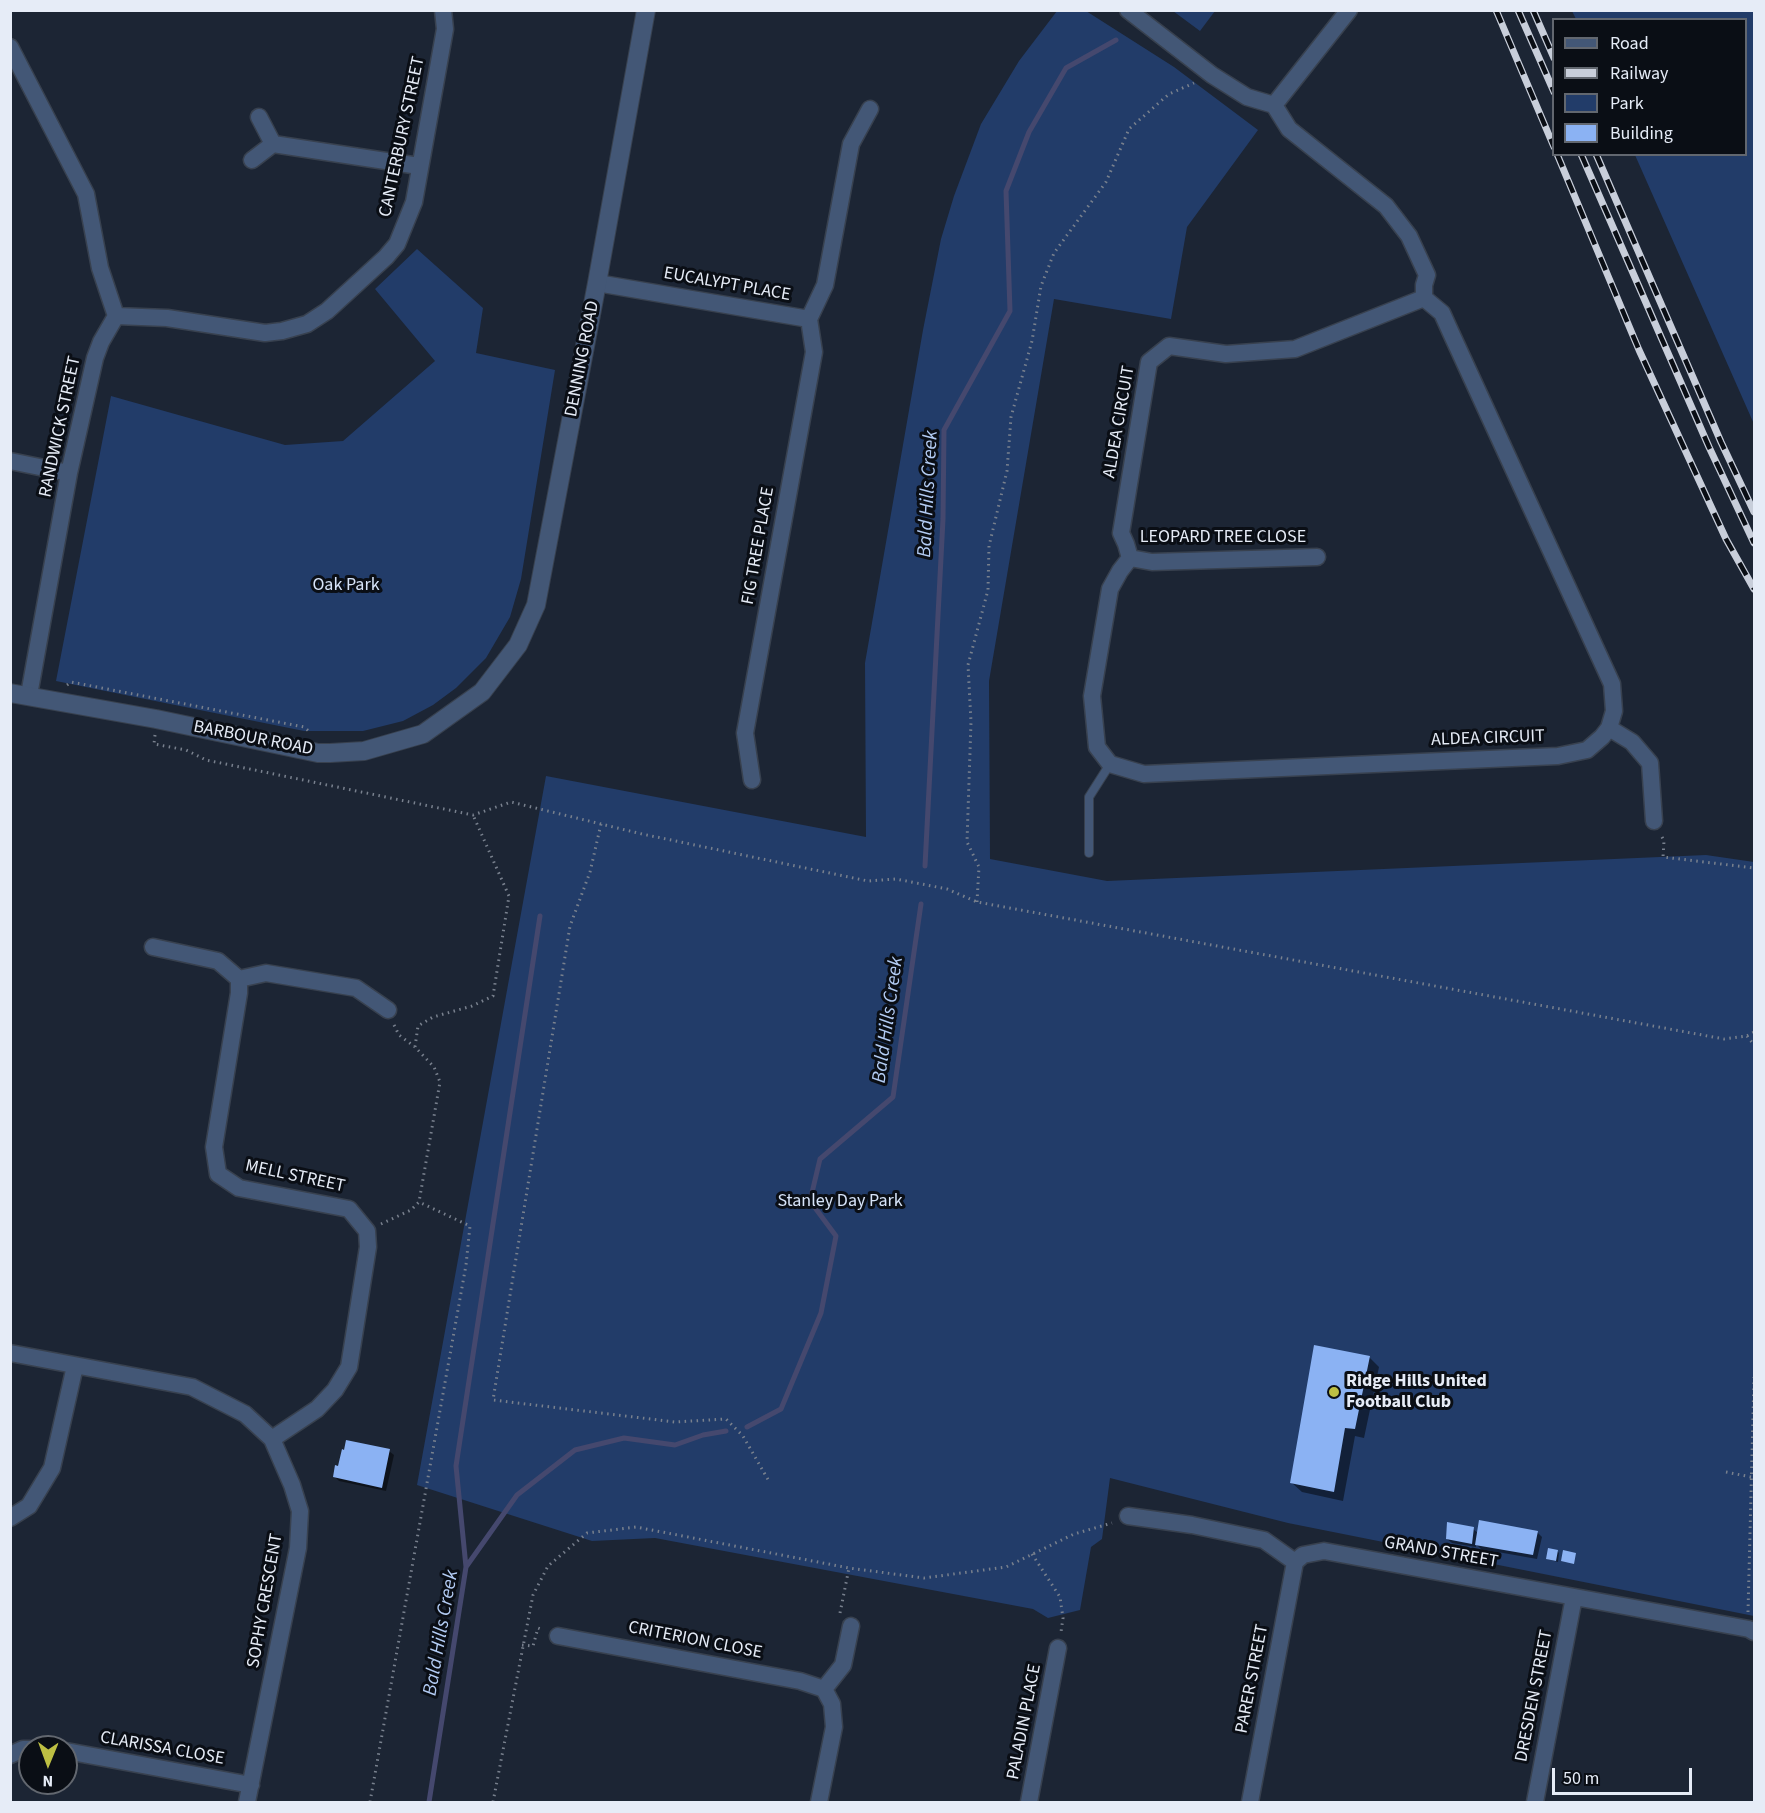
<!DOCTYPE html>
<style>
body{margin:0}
#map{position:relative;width:1765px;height:1813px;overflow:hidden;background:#1c2534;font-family:"Source Sans 3",sans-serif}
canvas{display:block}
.frame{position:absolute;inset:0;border:12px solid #e6ecf7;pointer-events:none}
.legend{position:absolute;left:1552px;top:18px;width:195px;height:138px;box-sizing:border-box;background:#0a0e15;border:2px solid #62676f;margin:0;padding:8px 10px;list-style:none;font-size:18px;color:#e6ecf7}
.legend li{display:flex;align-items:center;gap:12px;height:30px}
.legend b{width:30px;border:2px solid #62676f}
.north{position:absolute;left:18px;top:1735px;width:60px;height:60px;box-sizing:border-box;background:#0a0e15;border:2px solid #62676f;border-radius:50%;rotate:181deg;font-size:16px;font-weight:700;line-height:24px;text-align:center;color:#e6ecf7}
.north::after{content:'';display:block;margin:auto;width:21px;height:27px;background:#bdbf43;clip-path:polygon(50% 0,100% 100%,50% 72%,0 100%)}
.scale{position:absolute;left:1552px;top:1768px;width:140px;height:27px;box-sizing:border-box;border:3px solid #e6ecf7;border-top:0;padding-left:8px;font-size:18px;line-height:21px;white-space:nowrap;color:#e6ecf7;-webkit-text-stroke:4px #0a0e15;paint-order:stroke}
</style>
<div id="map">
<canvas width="1765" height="1813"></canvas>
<div class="frame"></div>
<ul class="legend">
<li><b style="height:8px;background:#435776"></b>Road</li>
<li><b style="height:8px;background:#c8ceda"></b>Railway</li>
<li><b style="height:16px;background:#223c69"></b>Park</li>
<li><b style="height:16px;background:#8bb2f3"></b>Building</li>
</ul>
<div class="north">N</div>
<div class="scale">50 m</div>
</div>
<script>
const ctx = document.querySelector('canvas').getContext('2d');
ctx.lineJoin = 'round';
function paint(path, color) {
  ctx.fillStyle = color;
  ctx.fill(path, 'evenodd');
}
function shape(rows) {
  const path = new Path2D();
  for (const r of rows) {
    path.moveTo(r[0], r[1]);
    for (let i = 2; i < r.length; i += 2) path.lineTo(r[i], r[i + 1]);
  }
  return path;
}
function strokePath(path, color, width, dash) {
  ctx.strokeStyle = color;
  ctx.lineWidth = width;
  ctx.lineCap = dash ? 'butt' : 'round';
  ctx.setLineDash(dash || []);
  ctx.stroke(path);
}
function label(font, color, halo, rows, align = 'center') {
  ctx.font = font + ' "Source Sans 3",sans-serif';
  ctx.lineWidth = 6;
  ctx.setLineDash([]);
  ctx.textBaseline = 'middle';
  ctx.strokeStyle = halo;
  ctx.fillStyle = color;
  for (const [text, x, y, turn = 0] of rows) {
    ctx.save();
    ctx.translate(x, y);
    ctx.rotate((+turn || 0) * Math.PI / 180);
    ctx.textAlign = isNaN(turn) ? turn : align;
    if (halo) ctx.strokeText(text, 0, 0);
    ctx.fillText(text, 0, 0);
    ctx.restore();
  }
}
const green = shape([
 [1057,11,1086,11,1174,67,1258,130,1187,227,1171,319,1054,299,989,681,990,859,1107,881,1706,855,1754,862,1754,1616,1288,1523,1110,1478,1102,1539,1091,1547,1080,1610,1048,1618,1033,1609,655,1538,592,1541,417,1485,546,776,866,837,865,663,923,330,941,239,954,196,981,124,1019,61],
 [1173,11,1215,11,1200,31],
 [1572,11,1754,11,1754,424,1635,155,1746,154,1746,20,1576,19],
 [417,249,483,308,476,353,555,370,521,579,510,617,486,658,456,688,433,705,403,721,363,731,304,731,56,681,111,396,285,445,343,441,435,361,375,289]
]);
const shadow = shape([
 [1369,1357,1379,1367,1364,1438,1355,1436,1343,1501,1302,1492,1292,1483],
 [389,1451,394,1455,386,1491,339,1481,335,1477],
 [1473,1529,1478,1533,1537,1532,1542,1537,1537,1559,1481,1549,1476,1544,1476,1547,1452,1543,1447,1539],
 [1557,1551,1559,1553,1558,1562,1547,1559]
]);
const stream = shape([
 [925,866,943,519,944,430,1010,311,1006,191,1029,132,1066,68,1116,40],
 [747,1427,781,1409,821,1313,836,1236,810,1201,820,1159,893,1097,921,904],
 [466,1567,456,1466,540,916],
 [429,1802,466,1567,517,1495,575,1450,624,1438,675,1445,703,1435,726,1431]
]);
const building = shape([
 [1314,1345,1370,1356,1355,1429,1345,1428,1334,1492,1290,1483],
 [346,1440,390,1449,382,1488,333,1477,335,1465,338,1466,342,1449,344,1450],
 [1479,1520,1538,1531,1533,1555,1475,1545],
 [1447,1522,1474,1527,1472,1544,1446,1539],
 [1548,1548,1558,1550,1556,1561,1546,1559],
 [1563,1550,1576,1553,1574,1564,1561,1561]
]);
const path = shape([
 [67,685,71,682,304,727,311,733],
 [155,735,154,744,186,750,206,760,473,815,511,802,642,834,868,881,896,879,947,889,977,902,1724,1039,1747,1036,1754,1032],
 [601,824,590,872,570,926,493,1400,675,1422,726,1419,743,1436,770,1483],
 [1662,837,1664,841,1663,857,1754,868],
 [977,902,979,867,967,842,971,722,968,665,988,590,989,546,1007,471,1011,417,1032,341,1041,286,1054,253,1106,182,1129,129,1169,94,1194,83],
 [394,1025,399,1035,415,1047],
 [1747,1036,1754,1045],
 [381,1224,411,1210,419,1202,440,1082,434,1067,415,1047,418,1026,433,1017,472,1006,493,996,509,896,473,815],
 [1726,1472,1751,1477],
 [1032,1554,1060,1597,1063,1618,1061,1632],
 [1748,1612,1754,1377],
 [840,1613,849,1568],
 [522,1645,533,1646,538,1628,543,1630],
 [370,1802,466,1265,470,1226,419,1202],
 [493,1802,533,1595,548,1566,587,1533,636,1527,849,1568,924,1578,1006,1567,1074,1534,1112,1523]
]);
const service = shape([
 [1089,853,1089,797,1110,764]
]);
const minor = shape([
 [1128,10,1212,75,1247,97,1274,105,1289,129,1386,206,1409,236,1427,275,1424,285,1424,298],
 [10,47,86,194,100,268,116,316,101,342,95,358,69,473,29,695],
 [1274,105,1349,10],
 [259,117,273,144],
 [252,160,273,144,419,166],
 [597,283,809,319,825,285,851,144,870,109],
 [1424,298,1442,313,1451,333,1612,684,1614,711,1609,728,1602,737,1587,750,1558,756,1144,774,1110,764,1097,747,1092,696,1110,589,1120,571,1130,558,1126,544,1121,533,1149,362,1169,346,1226,354,1295,349,1424,298],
 [116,316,167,318,265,333,282,331,307,324,327,311,386,257,397,244,414,202,445,29,443,10],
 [10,461,69,473],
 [1130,558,1152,562,1317,557],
 [1609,728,1632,742,1650,763,1654,821],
 [752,780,745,733,814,352,809,319],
 [153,947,218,961,239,979,239,993,214,1147,218,1174,239,1188,349,1209,367,1231,368,1247,349,1367,335,1390,317,1409,272,1439],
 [239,979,266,973,356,988,388,1010],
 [10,1353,192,1387,245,1414,272,1439,292,1485,300,1511,298,1548,247,1802],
 [1128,1516,1192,1525,1264,1540,1295,1562,1303,1555,1324,1551,1749,1629,1754,1632],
 [10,1518,29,1506,52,1468,75,1366],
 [558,1636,800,1681,824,1689],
 [66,1751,251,1785],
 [10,1755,23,1749,30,1749],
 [819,1802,834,1727,832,1704,824,1689,843,1665,851,1626],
 [1029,1802,1058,1648],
 [1250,1802,1295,1562],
 [1535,1802,1574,1597]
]);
const tertiary = shape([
 [10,693,156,719,318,753,330,753,364,751,423,734,482,692,518,645,536,605,597,283,646,10]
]);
const rail = shape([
 [1496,10,1554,147],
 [1518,10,1554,92],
 [1533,10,1554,58],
 [1557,154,1639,350,1726,539,1754,589],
 [1581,154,1709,447,1754,543],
 [1596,154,1721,442,1754,512]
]);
const markers = [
 [1334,1392,6,"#bdbf43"]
];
const streetNames = [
 ["CANTERBURY STREET",403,137,-78],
 ["EUCALYPT PLACE",727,285,10],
 ["DENNING ROAD",583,359,-79],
 ["ALDEA CIRCUIT",1120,422,-80],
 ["RANDWICK STREET",61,427,-78],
 ["LEOPARD TREE CLOSE",1223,538],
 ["FIG TREE PLACE",759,546,-80],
 ["BARBOUR ROAD",253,739,11],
 ["ALDEA CIRCUIT",1488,739,-2],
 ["MELL STREET",295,1177,12],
 ["GRAND STREET",1441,1553,10],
 ["SOPHY CRESCENT",266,1601,-80],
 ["CRITERION CLOSE",695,1641,11],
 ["PARER STREET",1253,1679,-79],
 ["DRESDEN STREET",1535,1696,-79],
 ["PALADIN PLACE",1025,1722,-79],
 ["CLARISSA CLOSE",162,1749,10]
];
const parkNames = [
 ["Oak Park",346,586],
 ["Stanley Day Park",840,1202]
];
const poiNames = [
 ["Ridge Hills United",1346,1382],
 ["Football Club",1346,1403]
];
const waterNames = [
 ["Bald Hills Creek",929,494,-87],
 ["Bald Hills Creek",889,1020,-82],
 ["Bald Hills Creek",442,1633,-80]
];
paint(green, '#223c69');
paint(shadow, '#0007');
strokePath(stream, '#45486e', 5);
paint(building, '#8bb2f3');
strokePath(service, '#38414f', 10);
strokePath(minor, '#38414f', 19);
strokePath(tertiary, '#38414f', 20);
strokePath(path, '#79818e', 3, [1.5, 4.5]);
strokePath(service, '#435776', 8);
strokePath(minor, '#435776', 16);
strokePath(tertiary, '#435776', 18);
strokePath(rail, '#c8ceda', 7);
strokePath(rail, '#0a0e15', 4.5, [14]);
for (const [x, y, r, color] of markers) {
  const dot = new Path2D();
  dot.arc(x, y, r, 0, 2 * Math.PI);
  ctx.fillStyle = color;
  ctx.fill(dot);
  strokePath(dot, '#0a0e15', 2);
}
label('18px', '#e6ecf7', '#0a0e15', streetNames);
label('18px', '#d7e4f9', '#0a0e15', parkNames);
label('bold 18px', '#e6ecf7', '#0a0e15', poiNames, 'left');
label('italic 20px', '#b3ccf4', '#0a0e15', waterNames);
</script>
